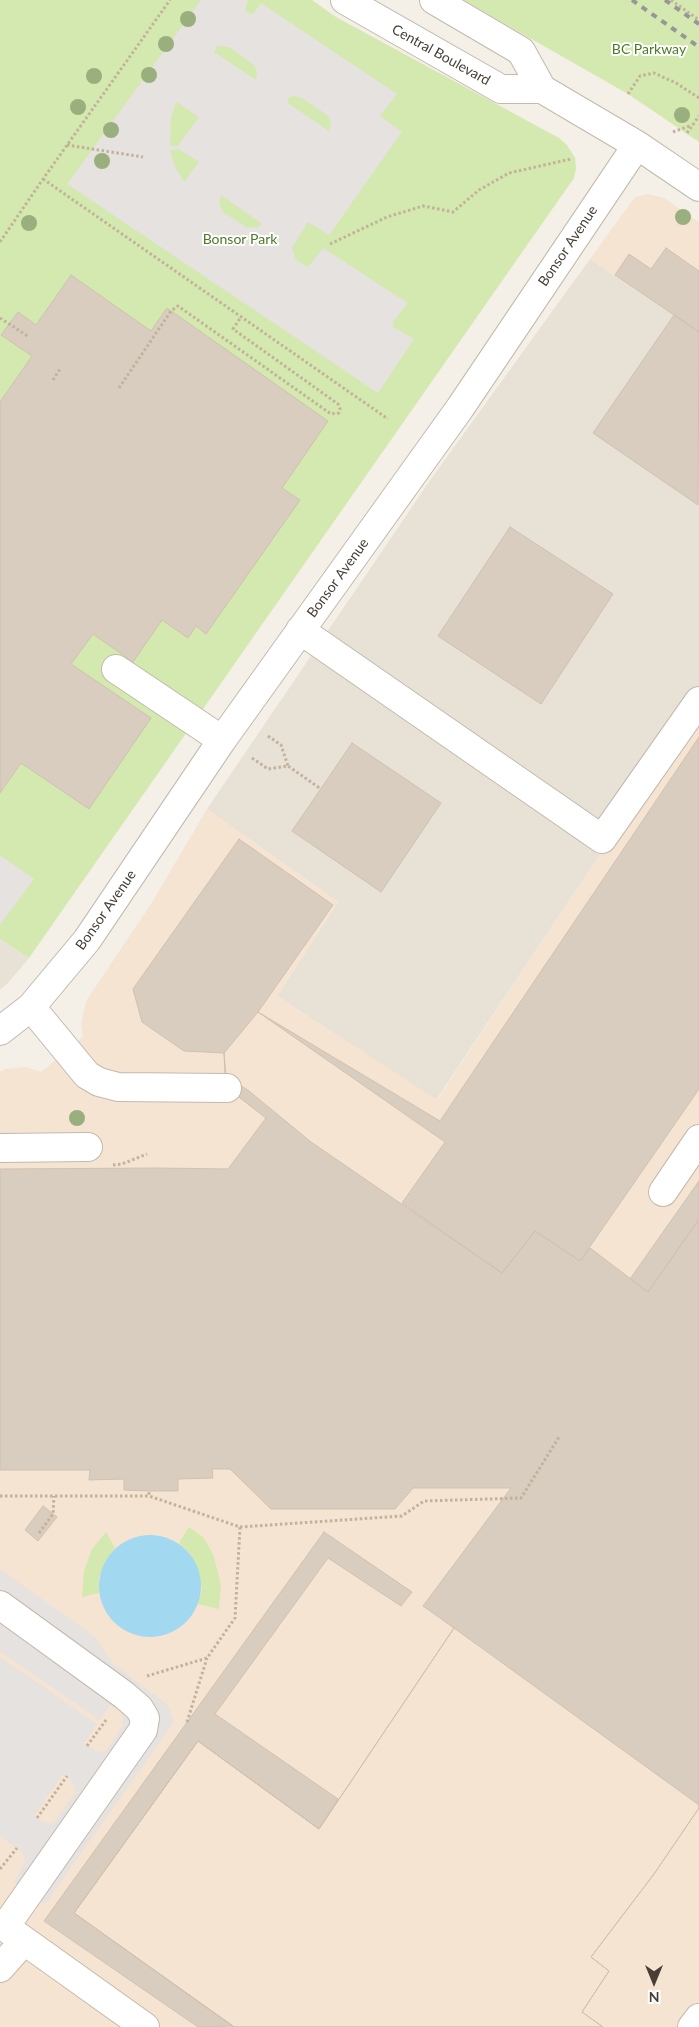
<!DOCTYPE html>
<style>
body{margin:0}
#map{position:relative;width:699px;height:2027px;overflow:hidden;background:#f4efe7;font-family:Lato,sans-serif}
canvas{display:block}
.north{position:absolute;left:629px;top:1957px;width:50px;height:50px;-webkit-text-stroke:4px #fff;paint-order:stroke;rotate:180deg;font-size:14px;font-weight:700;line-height:20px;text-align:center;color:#473f36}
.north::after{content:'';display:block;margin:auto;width:18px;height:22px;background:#473f36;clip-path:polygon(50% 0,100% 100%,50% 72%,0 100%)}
</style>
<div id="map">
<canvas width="699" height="2027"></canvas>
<div class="north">N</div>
</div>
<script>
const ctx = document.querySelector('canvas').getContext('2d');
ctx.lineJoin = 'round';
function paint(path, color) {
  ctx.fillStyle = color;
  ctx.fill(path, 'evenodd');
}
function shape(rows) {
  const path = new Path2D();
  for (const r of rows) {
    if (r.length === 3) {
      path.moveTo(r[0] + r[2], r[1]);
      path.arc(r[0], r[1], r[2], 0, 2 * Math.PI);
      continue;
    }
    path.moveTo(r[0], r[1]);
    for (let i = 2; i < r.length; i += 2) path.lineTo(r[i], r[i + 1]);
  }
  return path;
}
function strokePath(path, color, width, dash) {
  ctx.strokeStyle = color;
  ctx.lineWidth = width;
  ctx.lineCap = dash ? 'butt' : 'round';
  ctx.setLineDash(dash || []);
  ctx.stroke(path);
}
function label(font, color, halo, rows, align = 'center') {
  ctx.font = font + ' Lato,sans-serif';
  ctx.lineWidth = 4;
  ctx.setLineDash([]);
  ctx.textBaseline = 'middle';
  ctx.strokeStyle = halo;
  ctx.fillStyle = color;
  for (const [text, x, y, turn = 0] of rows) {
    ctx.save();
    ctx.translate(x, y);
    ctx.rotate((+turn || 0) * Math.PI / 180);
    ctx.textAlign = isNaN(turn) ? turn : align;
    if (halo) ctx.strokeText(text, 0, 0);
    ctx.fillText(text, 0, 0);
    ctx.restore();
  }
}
const residential = shape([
 [590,259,699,332,699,711,578,887,436,1100,277,996,338,902,207,809,431,479],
 [0,939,29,958,8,983,0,990]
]);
const commercial = shape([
 [648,194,664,198,699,222,699,332,590,259,635,197],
 [699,711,699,2027,0,2027,0,1072,6,1069,26,1067,41,1072,83,1037,81,1025,86,1001,151,904,207,809,338,902,277,996,437,1100,578,887]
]);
const green = shape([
 [0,0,312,0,336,17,559,138,567,145,575,158,576,168,574,178,29,958,0,939],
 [463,0,699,0,699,142,628,94],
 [189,1527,204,1538,214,1556,221,1586,219,1609,198,1604,202,1588,191,1555,179,1543],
 [106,1532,115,1548,105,1561,99,1577,99,1593,82,1597,84,1571,92,1549]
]);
const parking = shape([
 [201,0,248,0,245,10,251,14,254,13,261,3,397,94,380,116,402,132,329,235,308,222,292,248,296,260,308,267,323,248,408,303,393,322,393,327,414,339,378,393,67,184],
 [217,46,229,47,254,65,257,72,256,80,214,52],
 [293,96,302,98,327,115,331,122,329,131,288,103,288,98],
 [176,102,199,117,178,146,170,146,171,118],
 [178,149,199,162,184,182,175,167,170,150],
 [221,195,262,224,256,228,246,227,223,212,219,203],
 [0,855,34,879,0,925],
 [0,1569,95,1637,113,1664,167,1704,174,1722,45,1904,14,1882,25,1862,24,1856,22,1852,0,1836,0,1657,97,1724,84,1743,94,1750,99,1752,106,1751,122,1727,123,1718,120,1711,110,1705,99,1720,0,1651],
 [63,1774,73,1782,75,1788,75,1793,56,1820,52,1823,43,1822,34,1816]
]);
const water = shape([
 [150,1586,51]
]);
const building = shape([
 [666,248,699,271,699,332,615,275,629,254,651,269,666,248],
 [71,275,151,331,167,308,328,421,282,488,300,500,206,634,196,626,188,638,162,620,133,662,93,634,71,664,151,718,89,809,21,763,0,793,0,402,32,356,1,335,18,312,36,325,71,275],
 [674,315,699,332,698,505,593,433,674,315],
 [510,527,613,594,541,704,438,636,510,527],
 [699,737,699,1089,580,1261,535,1231,502,1273,311,1142,249,1091,225,1075,224,1053,258,1012,440,1121,699,737],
 [352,743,441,803,381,892,292,831,352,743],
 [239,839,333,905,258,1012,445,1142,402,1203,502,1273,535,1231,580,1261,590,1248,648,1292,699,1219,699,1808,654,1874,591,1957,609,1971,582,2012,603,2027,234,2027,74,1913,198,1741,319,1829,454,1628,423,1606,511,1488,413,1488,395,1509,271,1509,230,1469,212,1469,213,1478,178,1479,178,1491,149,1491,124,1490,124,1479,89,1480,90,1470,0,1470,0,1169,158,1168,228,1169,266,1118,227,1088,224,1053,184,1051,142,1022,133,989,239,839],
 [699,1181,699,1219,648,1292,630,1279,699,1181],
 [43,1506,57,1517,38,1541,25,1530,43,1506],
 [324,1532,412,1592,401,1606,328,1558,215,1714,338,1799,319,1829,198,1741,74,1913,233,2026,198,2027,44,1921,324,1532],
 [454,1628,699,1805,699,1808,654,1874,591,1957,609,1971,582,2012,603,2027,234,2027,74,1913,198,1741,319,1829,454,1628]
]);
const path = shape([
 [671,0,699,20],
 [628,94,640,76,654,73,676,83,699,98],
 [673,132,692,125],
 [687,133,699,116],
 [67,145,143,157],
 [43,179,388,419],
 [0,242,43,179,170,0],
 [330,244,387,217,423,206,453,212,479,190,509,173,571,159],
 [0,318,29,337],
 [53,380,60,369],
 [119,388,171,311,178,306,331,414,339,413,340,409,338,404,233,329,241,317],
 [268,736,281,745,288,766],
 [252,758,268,769,288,766,321,789],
 [113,1165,122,1164,147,1154],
 [0,1496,149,1496],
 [240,1527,402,1516,424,1501,521,1498,559,1437],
 [39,1533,53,1514,54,1496],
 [147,1676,207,1658,235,1618,240,1527,149,1496,149,1491],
 [187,1722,207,1658],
 [87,1746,106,1720],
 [37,1818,67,1776],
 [0,1869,17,1848]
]);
const minor = shape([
 [345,0,501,89,542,89],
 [434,0,521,51,542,89,637,145,699,187],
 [300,630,602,839,699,701],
 [116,669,222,740],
 [31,1007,87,1075,99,1082,118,1087,227,1088],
 [0,1031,31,1007,87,940,222,740,460,408,637,145],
 [0,1148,88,1147],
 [663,1192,699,1139],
 [0,1605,124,1695,139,1708,145,1718,143,1730,5,1927,145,2027],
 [0,1968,24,1941],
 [692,2027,699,2018]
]);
const rail = shape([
 [632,0,699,47],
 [665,0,699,24]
]);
const trees = [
 [188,19],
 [166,44],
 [149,75],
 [94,76],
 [78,107],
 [682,115],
 [111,130],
 [102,161],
 [683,217],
 [29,223],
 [77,1118]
];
const parkNames = [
 ["BC Parkway",649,49],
 ["Bonsor Park",240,239]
];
const streetNames = [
 ["Central Boulevard",441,55,29],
 ["Bonsor Avenue",568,246,-56],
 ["Bonsor Avenue",338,578,-54],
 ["Bonsor Avenue",106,910,-55]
];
paint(residential, '#e8e1d5');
paint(commercial, '#f6e4d2');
paint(green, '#d4e9af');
paint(parking, '#e5e2df');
paint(water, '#a3d8f1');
paint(building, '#d9cdbf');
strokePath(building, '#d1c1b0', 1);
strokePath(minor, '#c3b9ad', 30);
strokePath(path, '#c2b19b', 3, [2.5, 2.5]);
strokePath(minor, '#fff', 28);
strokePath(rail, '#979797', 4, [6, 6]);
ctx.fillStyle = '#99af7e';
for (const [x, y] of trees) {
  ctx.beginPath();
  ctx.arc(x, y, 8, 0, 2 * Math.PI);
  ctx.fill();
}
label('14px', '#4e7a28', '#fff', parkNames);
label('14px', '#473f36', '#fff', streetNames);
</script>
